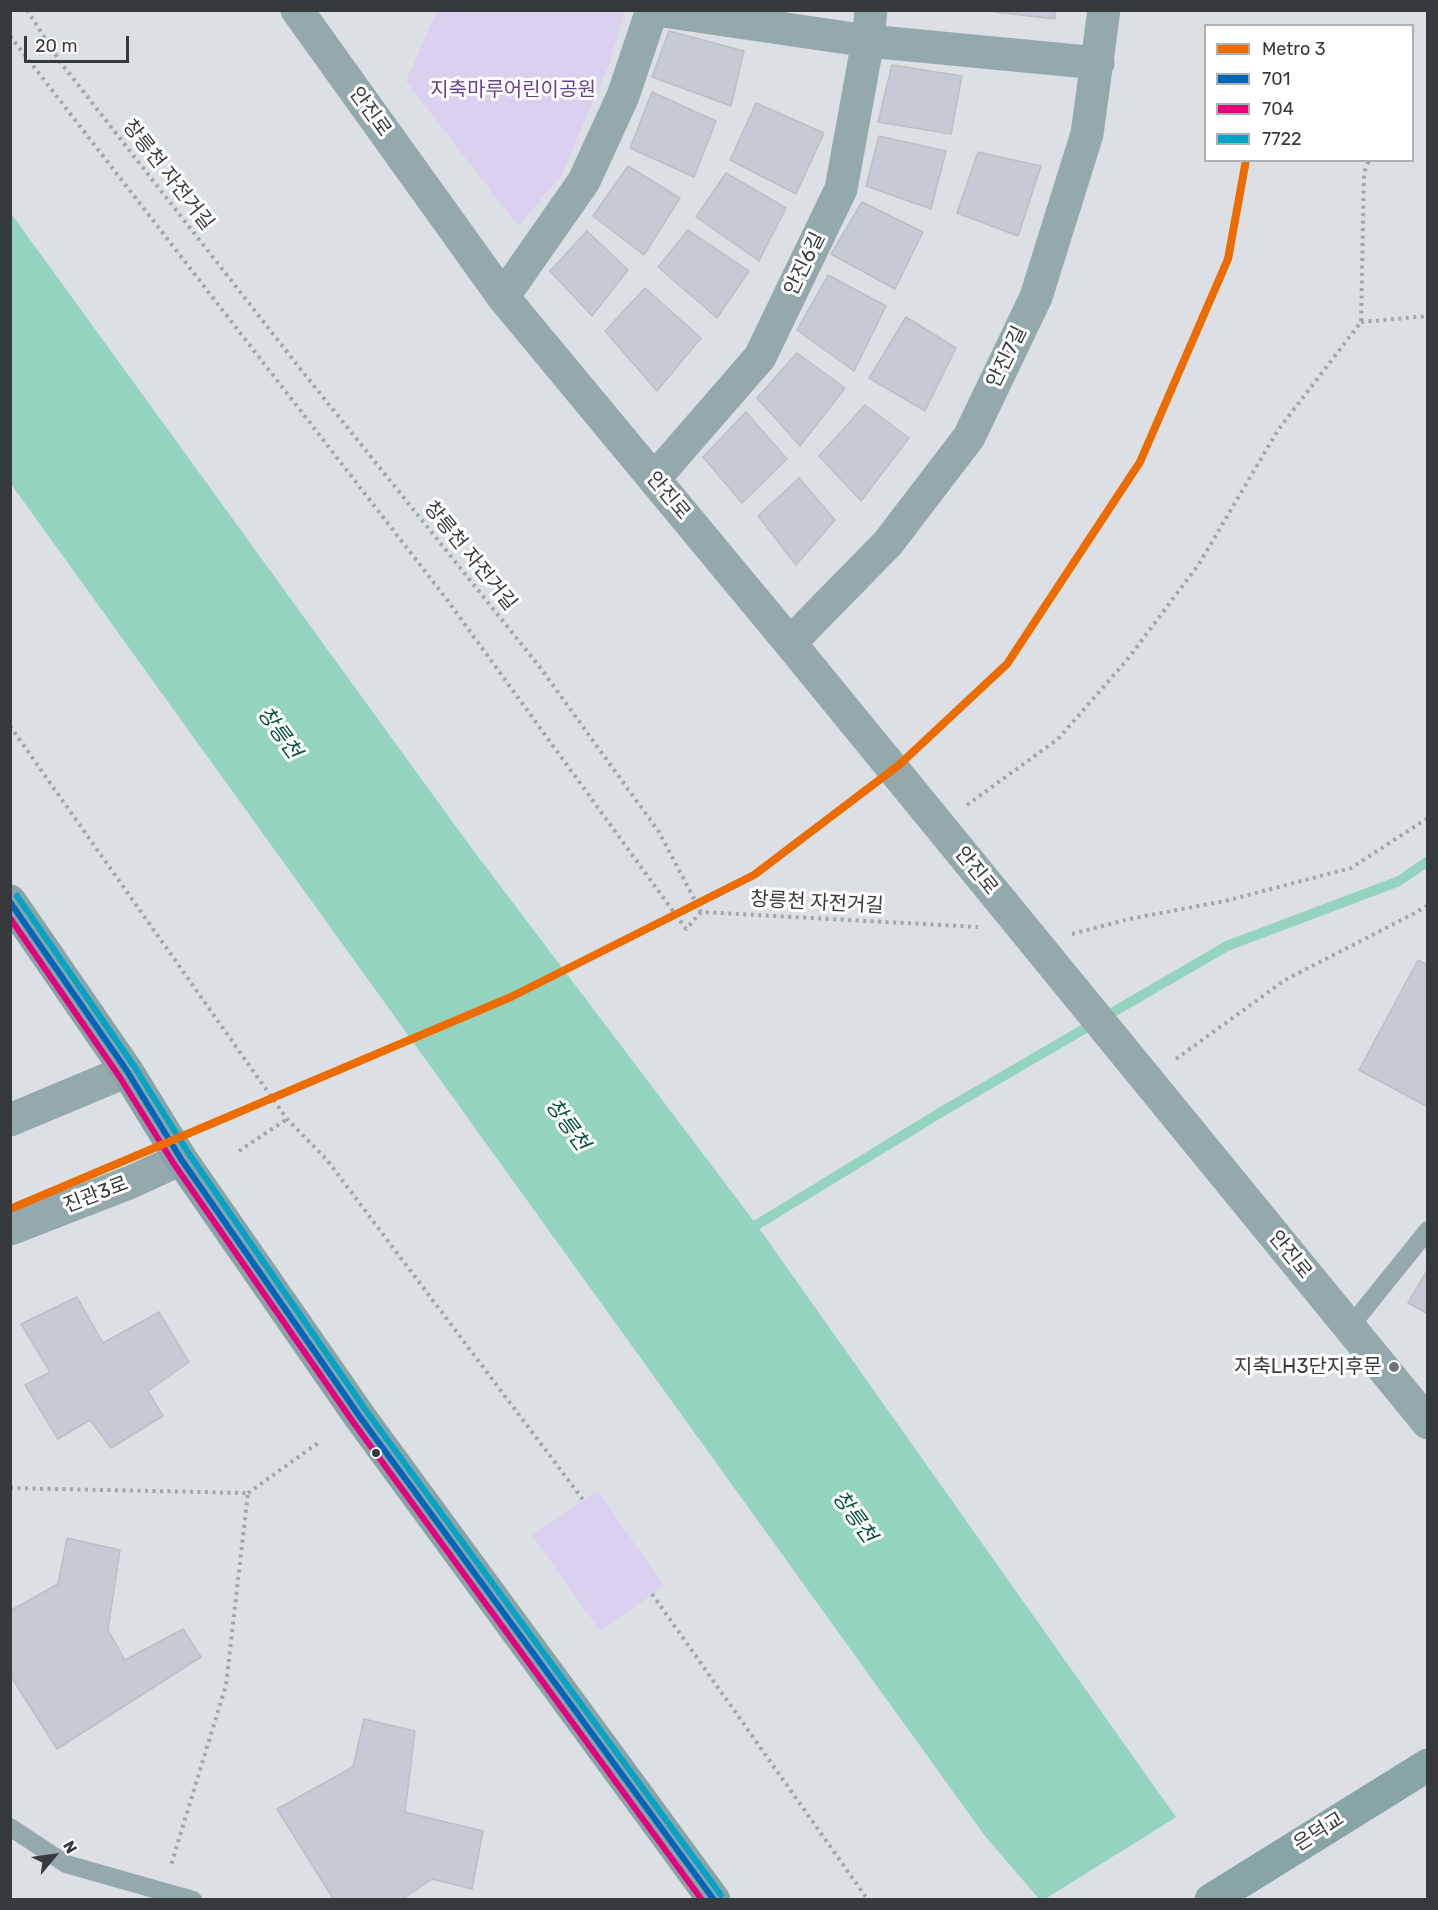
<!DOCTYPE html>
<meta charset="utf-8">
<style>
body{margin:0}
#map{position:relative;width:1438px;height:1910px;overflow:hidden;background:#dce0e4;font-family:Rubik,sans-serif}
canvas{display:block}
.frame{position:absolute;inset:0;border:12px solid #373a3c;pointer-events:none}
.legend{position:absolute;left:1204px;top:24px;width:210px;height:138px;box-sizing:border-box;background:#fff;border:2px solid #afb0b1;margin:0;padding:8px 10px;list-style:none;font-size:18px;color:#373a3c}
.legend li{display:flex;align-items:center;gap:12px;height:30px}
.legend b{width:30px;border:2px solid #afb0b1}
.north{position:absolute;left:24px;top:1826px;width:60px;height:60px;-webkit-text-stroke:4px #fff;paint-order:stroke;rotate:61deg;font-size:16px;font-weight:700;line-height:24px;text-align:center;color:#373a3c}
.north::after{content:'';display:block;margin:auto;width:21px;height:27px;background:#373a3c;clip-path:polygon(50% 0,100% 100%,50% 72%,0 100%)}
.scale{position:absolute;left:24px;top:36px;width:105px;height:27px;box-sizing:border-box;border:3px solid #373a3c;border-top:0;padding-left:8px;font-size:18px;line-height:21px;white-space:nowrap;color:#373a3c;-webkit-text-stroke:4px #fff;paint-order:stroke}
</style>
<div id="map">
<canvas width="1438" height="1910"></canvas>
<div class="frame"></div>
<ul class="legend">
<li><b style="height:8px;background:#ed6c00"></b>Metro 3</li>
<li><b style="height:8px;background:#0065bd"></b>701</li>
<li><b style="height:8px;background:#e5007d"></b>704</li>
<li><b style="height:8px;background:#03a3c7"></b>7722</li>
</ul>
<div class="north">N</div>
<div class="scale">20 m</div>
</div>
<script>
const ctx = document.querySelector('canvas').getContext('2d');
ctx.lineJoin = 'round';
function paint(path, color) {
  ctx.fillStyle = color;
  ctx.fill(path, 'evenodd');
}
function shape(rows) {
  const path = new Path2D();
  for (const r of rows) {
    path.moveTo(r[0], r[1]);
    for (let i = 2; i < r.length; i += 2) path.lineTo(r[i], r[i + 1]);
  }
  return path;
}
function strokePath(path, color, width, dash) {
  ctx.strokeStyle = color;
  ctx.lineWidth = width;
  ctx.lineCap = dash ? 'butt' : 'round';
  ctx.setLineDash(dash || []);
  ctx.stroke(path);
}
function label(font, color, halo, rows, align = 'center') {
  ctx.font = font + ' Rubik,"Noto Sans KR",sans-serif';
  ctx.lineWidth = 6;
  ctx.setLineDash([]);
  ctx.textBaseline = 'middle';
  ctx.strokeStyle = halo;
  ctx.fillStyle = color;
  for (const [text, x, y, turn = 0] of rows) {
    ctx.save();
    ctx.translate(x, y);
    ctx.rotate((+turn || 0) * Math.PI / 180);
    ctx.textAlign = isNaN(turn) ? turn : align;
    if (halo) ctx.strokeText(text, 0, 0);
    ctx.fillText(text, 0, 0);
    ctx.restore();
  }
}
const green = shape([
 [437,11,625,11,608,67,561,176,518,226,406,81],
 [598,1491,664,1586,600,1631,532,1535]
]);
const water = shape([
 [10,212,470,846,756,1224,1234,1899,1039,1899,985,1836,11,484]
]);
const pier = shape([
 [1178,1816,1237,1900,1045,1899]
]);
const stream = shape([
 [745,1232,943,1111,1227,946,1399,881,1428,861]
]);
const building = shape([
 [996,10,1055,10,1055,19,995,12,996,10],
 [669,31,744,51,731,106,652,77,669,31],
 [892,65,962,76,951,134,878,122,892,65],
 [652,92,716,121,694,177,630,148,652,92],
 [756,103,824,133,796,194,730,160,756,103],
 [879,136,946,151,931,209,866,186,879,136],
 [978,152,1041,166,1018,236,957,213,978,152],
 [628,166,680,198,644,255,593,216,628,166],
 [726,173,786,208,759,261,696,217,726,173],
 [862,202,923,232,895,289,831,254,862,202],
 [688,230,749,271,717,318,658,267,688,230],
 [587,231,628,270,592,316,550,271,587,231],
 [828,275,886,306,854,371,797,330,828,275],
 [645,288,701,338,657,391,605,331,645,288],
 [906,317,956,348,925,411,869,378,906,317],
 [797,353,845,388,800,446,757,398,797,353],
 [865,405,909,438,861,501,819,456,865,405],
 [746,412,787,459,742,503,703,457,746,412],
 [799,478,835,520,796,565,758,516,799,478],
 [1418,960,1428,965,1428,1107,1359,1070,1418,960],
 [1428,1269,1428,1314,1408,1303,1428,1269],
 [77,1297,103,1343,159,1312,189,1362,148,1391,163,1416,111,1448,90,1420,58,1439,25,1385,50,1372,21,1324,77,1297],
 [67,1538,120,1550,108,1630,125,1660,183,1629,201,1657,57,1749,10,1675,10,1611,58,1584,67,1538],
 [364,1719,415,1731,405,1812,483,1831,472,1889,432,1879,401,1900,334,1900,277,1809,353,1767,364,1719]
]);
const path = shape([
 [27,10,61,63,302,371,539,666,659,832,701,912,978,927],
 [1412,33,1415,27],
 [10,36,445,597,686,929,701,912],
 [1361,322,1428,316],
 [10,726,287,1119,327,1160,584,1501],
 [967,805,1058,739,1127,660,1199,564,1278,430,1361,322,1364,173,1369,160],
 [1072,934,1129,919,1225,901,1351,868,1428,818],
 [1176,1059,1285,980,1415,913,1428,905],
 [239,1151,287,1119],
 [10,1488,248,1493,226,1685,171,1865],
 [248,1493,318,1443],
 [652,1594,868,1900]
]);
const service = shape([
 [1349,1328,1428,1230],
 [10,1827,66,1864,193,1900]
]);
const minor = shape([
 [297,10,503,297,790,643,1428,1423],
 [656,10,868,41,1098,63],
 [503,297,584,181,623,96,652,10],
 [654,479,760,357,841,189,868,41,871,10],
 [790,643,888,543,969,437,1036,297,1087,134,1104,10],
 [10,1120,127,1071],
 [10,1229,131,1182,181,1159]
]);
const secondary = shape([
 [10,901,127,1071,181,1159,360,1417,714,1900],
 [1211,1900,1428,1765]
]);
const bus1 = shape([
 [10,902,127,1071,181,1159,360,1417,714,1900]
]);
const bus2 = shape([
 [10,918,119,1076,174,1164,353,1422,702,1900]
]);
const bus3 = shape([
 [17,896,134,1066,189,1154,367,1412,721,1895]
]);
const metro1 = shape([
 [10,1209,511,997,754,875,899,765,1007,664,1140,462,1228,259,1246,160]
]);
const markers = [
 [1394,1367,6,"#717477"],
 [376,1453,5,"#373a3c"]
];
const parkNames = [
 ["지축마루어린이공원",513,90]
];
const streetNames = [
 ["안진로",370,112,54],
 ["창릉천 자전거길",168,175,52],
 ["안진6길",805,264,-64],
 ["안진7길",1007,357,-64],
 ["안진로",668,496,50],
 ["창릉천 자전거길",470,556,51],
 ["안진로",976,871,51],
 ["창릉천 자전거길",817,903,3],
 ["진관3로",96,1195,-21],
 ["안진로",1290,1255,51],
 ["은덕교",1319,1832,-32]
];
const poiNames = [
 ["지축LH3단지후문",1382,1367]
];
const waterNames = [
 ["창릉천",279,733,54],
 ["창릉천",567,1125,54],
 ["창릉천",854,1517,54]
];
paint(green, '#dad0ef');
paint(water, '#94d3bf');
paint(pier, '#dce0e4');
strokePath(stream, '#94d3bf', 10);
paint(building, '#c5cad5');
strokePath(building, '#bcbec2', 1.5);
strokePath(path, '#9ba9ab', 4, [3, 4.5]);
strokePath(service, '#94a9ab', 18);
strokePath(minor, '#94a9ab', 33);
strokePath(secondary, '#89a4a7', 33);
strokePath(bus1, '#0065bd', 6);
strokePath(bus2, '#e5007d', 6);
strokePath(bus3, '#03a3c7', 6);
strokePath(metro1, '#ed6c00', 8);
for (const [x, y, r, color] of markers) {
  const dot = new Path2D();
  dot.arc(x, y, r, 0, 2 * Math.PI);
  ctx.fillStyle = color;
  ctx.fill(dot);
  strokePath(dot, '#fff', 2);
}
label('20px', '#684290', '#fff', parkNames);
label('20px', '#373a3c', '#fff', streetNames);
label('20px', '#373a3c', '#fff', poiNames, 'right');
label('italic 21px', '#01503d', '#fff', waterNames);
</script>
